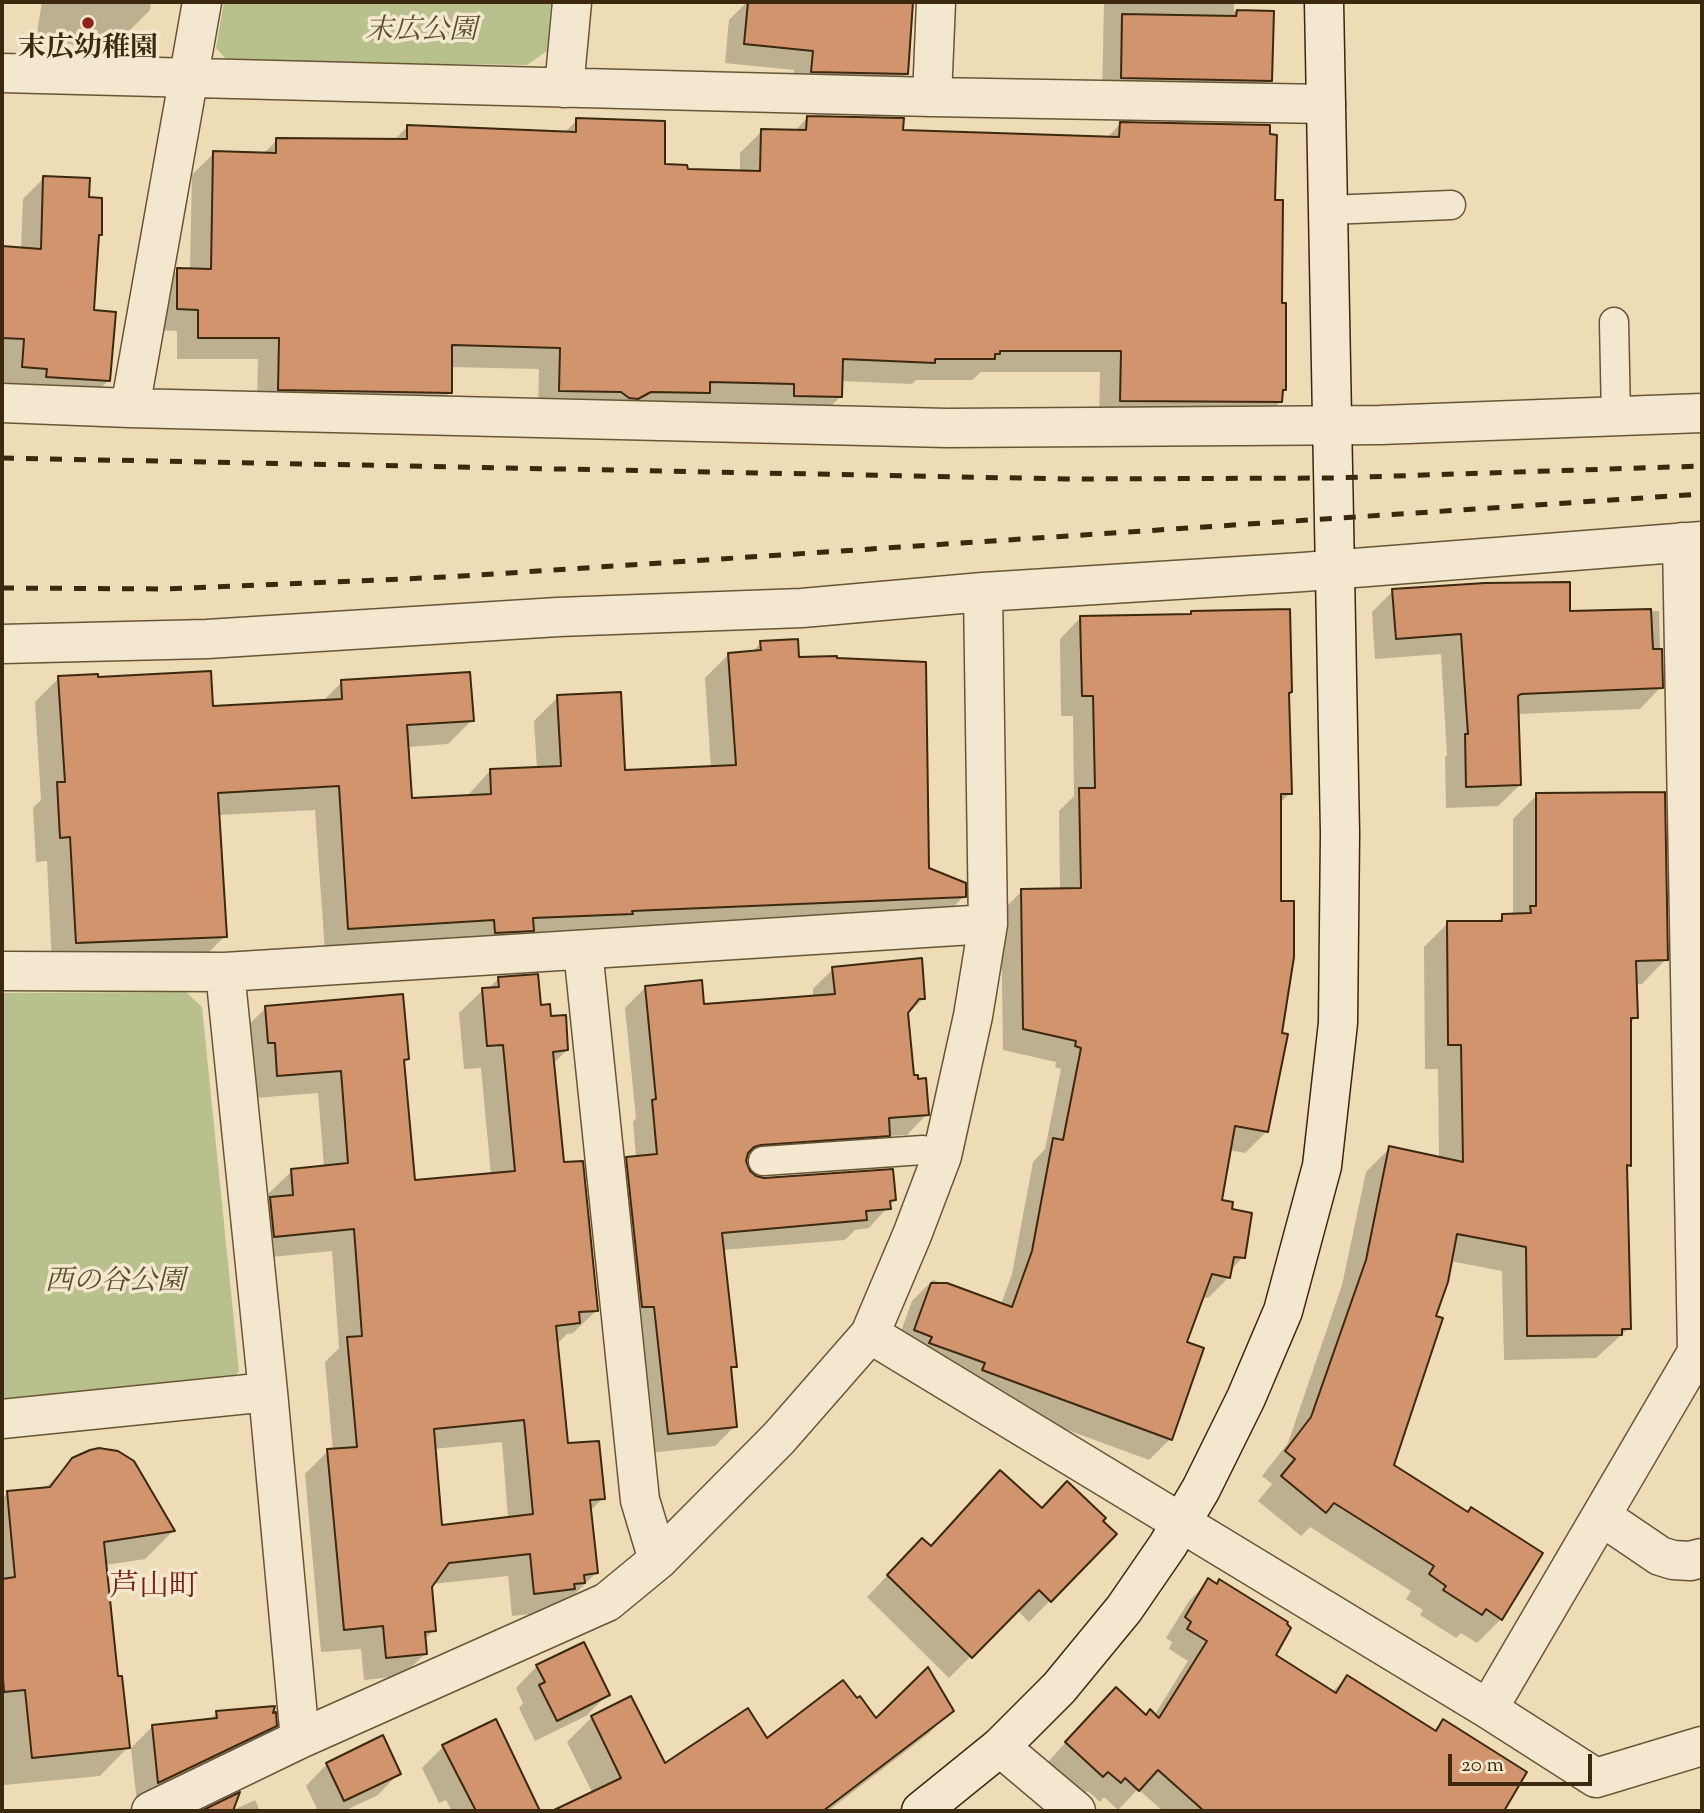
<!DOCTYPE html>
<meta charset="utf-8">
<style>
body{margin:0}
#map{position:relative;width:1704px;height:1813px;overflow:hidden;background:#eddcb5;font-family:"Sorts Mill Goudy",serif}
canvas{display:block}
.frame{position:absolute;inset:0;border:4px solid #3b280f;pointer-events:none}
.scale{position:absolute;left:1448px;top:1754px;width:144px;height:32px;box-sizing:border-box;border:4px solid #3b280f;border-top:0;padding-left:9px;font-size:21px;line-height:24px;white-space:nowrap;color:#3b280f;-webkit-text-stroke:5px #f3e8cf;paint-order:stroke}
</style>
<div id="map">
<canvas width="1704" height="1813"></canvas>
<div class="frame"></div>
<div class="scale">20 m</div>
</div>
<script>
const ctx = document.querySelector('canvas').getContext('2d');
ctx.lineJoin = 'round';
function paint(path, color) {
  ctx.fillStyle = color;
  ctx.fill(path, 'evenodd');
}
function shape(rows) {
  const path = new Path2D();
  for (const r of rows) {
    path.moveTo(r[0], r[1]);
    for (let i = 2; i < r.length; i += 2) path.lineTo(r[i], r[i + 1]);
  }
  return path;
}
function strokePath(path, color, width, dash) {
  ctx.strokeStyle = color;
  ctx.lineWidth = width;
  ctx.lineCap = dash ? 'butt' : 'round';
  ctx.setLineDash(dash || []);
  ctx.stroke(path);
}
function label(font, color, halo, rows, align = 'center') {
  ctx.font = font + ' "Sorts Mill Goudy","Noto Serif JP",serif';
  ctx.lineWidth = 7;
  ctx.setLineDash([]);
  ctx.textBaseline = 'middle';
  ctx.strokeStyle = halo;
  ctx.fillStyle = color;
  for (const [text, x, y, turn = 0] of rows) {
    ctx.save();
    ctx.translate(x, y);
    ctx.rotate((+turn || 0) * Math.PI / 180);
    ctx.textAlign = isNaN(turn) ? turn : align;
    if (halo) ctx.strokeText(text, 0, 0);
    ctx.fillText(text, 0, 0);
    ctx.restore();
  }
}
const green = shape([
 [224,2,551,2,547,51,527,65,228,61,216,48],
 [186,992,202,1007,239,1371,222,1389,2,1410,2,993]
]);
const shadow = shape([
 [42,2,151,2,150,10,109,51,36,38],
 [747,2,911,2,906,74,886,94,792,91,794,70,725,63,729,20],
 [1012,2,1234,2,1234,11,1272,12,1270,80,1250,100,1102,98,1104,4],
 [808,117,901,132,1106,139,1120,124,1273,201,1284,389,1281,392,1281,401,1259,423,1099,422,1100,372,981,372,972,380,916,380,912,384,841,381,841,396,819,418,538,412,539,369,450,367,450,392,428,414,257,411,258,359,177,359,177,331,156,330,156,292,178,270,190,270,192,175,214,153,262,155,277,140,393,141,408,126,564,133,577,120,663,165,686,170,740,172,740,153,762,131,794,132],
 [44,178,87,199,100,234,97,237,92,311,109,380,87,401,2,387,2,247,21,249,23,199],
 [1393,591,1569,613,1659,611,1661,687,1640,709,1517,714,1520,785,1498,806,1446,808,1445,757,1447,755,1441,654,1375,659,1372,612],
 [1081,617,1291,692,1288,695,1290,793,1279,804,1267,1131,1245,1153,1229,1150,1220,1201,1230,1211,1243,1257,1230,1271,1229,1277,1208,1298,1201,1297,1185,1343,1170,1439,1149,1460,962,1391,894,1351,912,1301,933,1280,1001,1304,1012,1274,1033,1162,1045,1149,1061,1069,1055,1067,1056,1062,1003,1050,1001,912,1022,891,1060,890,1059,811,1074,796,1073,716,1061,716,1060,639],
 [761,643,797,658,928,869,964,896,940,920,325,952,315,810,218,815,225,936,201,960,52,966,47,861,36,862,33,808,41,800,35,702,59,678,96,679,211,708,322,702,342,682,472,720,448,744,407,747,410,800,466,797,490,771,537,769,534,721,558,697,624,772,711,768,705,678,729,654,752,652],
 [1537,795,1666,959,1642,984,1635,984,1637,1017,1629,1024,1630,1165,1626,1169,1629,1328,1596,1358,1504,1360,1502,1271,1450,1261,1392,1466,1501,1619,1477,1643,1461,1633,1456,1638,1420,1615,1423,1610,1406,1599,1411,1591,1310,1527,1301,1536,1258,1501,1272,1484,1262,1476,1288,1443,1342,1285,1366,1172,1390,1148,1439,1159,1438,1069,1425,1069,1424,947,1448,923,1495,923,1503,916,1513,915,1513,819],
 [833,969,923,999,907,1015,912,1077,927,1114,907,1135,888,1136,868,1155,745,1164,747,1171,754,1177,894,1200,869,1228,855,1230,845,1240,722,1250,735,1366,730,1371,735,1426,715,1446,648,1453,607,1179,627,1159,636,1158,633,1122,636,1118,625,1008,646,987,703,1006,813,998,813,989],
 [499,978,540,1006,550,1018,567,1050,553,1064,562,1164,597,1310,573,1333,567,1334,556,1345,566,1445,603,1498,590,1511,596,1573,573,1596,569,1596,550,1612,512,1616,508,1576,432,1584,434,1630,424,1640,426,1653,402,1676,364,1680,361,1649,321,1652,305,1474,328,1451,333,1451,325,1362,339,1348,332,1251,251,1259,248,1222,269,1200,268,1194,292,1171,324,1167,318,1093,255,1098,242,1031,266,1008,407,1059,403,1063,414,1182,491,1175,481,1068,464,1069,459,1013,483,990,488,989],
 [502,1442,508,1518,440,1527,434,1449],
 [73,1460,173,1531,145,1559,105,1565,117,1678,128,1747,100,1776,4,1785,2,1761,2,1499,8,1493,44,1489],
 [1101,1521,1115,1534,1029,1622,1017,1610,949,1678,867,1597,901,1561,930,1548],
 [1209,1581,1273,1656,1331,1693,1347,1677,1433,1731,1443,1721,1525,1772,1501,1811,1163,1811,1138,1789,1118,1810,1104,1797,1100,1802,1088,1791,1082,1796,1047,1763,1096,1709,1145,1717,1154,1716,1188,1661,1169,1649,1172,1642,1166,1638,1189,1601],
 [537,1666,607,1695,586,1716,535,1741,519,1708,523,1703,516,1688],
 [952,1710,927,1735,828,1811,556,1811,593,1794,567,1742,592,1717,664,1766,767,1741,876,1721],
 [217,1713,275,1725,253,1747,137,1803,131,1748,153,1726,209,1721],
 [443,1747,532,1798,518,1811,452,1811,446,1800,439,1803,422,1768],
 [327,1764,399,1773,378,1795,344,1811,318,1811,306,1786],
 [255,1800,260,1811,231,1811]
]);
const building = shape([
 [748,2,913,2,908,74,811,72,813,51,744,44,748,2],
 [1237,10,1274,11,1272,81,1121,78,1122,14,1236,16,1237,10],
 [807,116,904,118,903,130,1119,137,1120,122,1270,125,1270,134,1277,135,1275,200,1283,200,1282,303,1286,303,1286,390,1283,390,1282,402,1120,401,1121,351,1000,351,1000,354,995,354,995,359,935,359,935,363,843,359,842,397,794,396,794,384,710,382,710,393,651,392,638,399,629,398,621,392,559,391,560,348,452,345,452,393,278,390,279,338,198,338,198,310,177,309,177,268,211,269,213,151,276,153,276,138,407,139,407,125,576,132,576,118,665,121,665,164,687,165,688,169,760,171,761,129,806,130,807,116],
 [43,176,90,178,89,197,102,198,102,235,99,235,94,310,116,312,110,381,46,377,47,369,22,367,24,339,2,338,2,246,41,249,43,176],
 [1570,582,1570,611,1651,609,1653,649,1662,649,1663,688,1521,694,1518,696,1521,785,1466,787,1465,734,1468,734,1461,634,1396,639,1392,589,1485,583,1570,582],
 [1290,609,1292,692,1289,693,1292,794,1281,794,1281,901,1294,901,1294,957,1282,1033,1288,1034,1268,1132,1235,1126,1222,1200,1233,1202,1232,1209,1252,1213,1245,1258,1234,1257,1230,1278,1212,1274,1187,1342,1204,1348,1172,1440,982,1370,985,1363,929,1343,932,1337,914,1330,931,1283,947,1283,1012,1307,1032,1251,1053,1138,1063,1140,1081,1048,1075,1046,1076,1041,1023,1029,1021,889,1081,888,1079,788,1095,788,1093,696,1082,696,1080,616,1191,614,1191,611,1290,609],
 [798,639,799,657,837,656,837,658,926,662,929,868,966,883,966,897,632,911,633,914,533,918,534,931,495,933,494,920,348,929,339,786,218,793,227,937,76,943,70,837,60,838,57,782,65,782,58,676,98,674,98,677,211,671,213,706,342,699,341,680,470,672,474,721,407,725,412,798,491,794,490,769,561,766,557,695,621,692,625,770,736,765,728,653,761,650,760,641,798,639],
 [1665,792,1668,960,1636,961,1638,1018,1631,1018,1631,1166,1627,1165,1631,1329,1622,1329,1622,1335,1527,1336,1526,1247,1457,1234,1448,1282,1436,1316,1443,1318,1394,1465,1468,1512,1471,1507,1543,1553,1502,1620,1486,1609,1482,1615,1443,1590,1446,1586,1429,1574,1434,1566,1334,1503,1326,1513,1281,1476,1295,1459,1285,1451,1311,1417,1366,1260,1389,1146,1463,1162,1461,1045,1448,1045,1447,921,1502,921,1502,914,1531,913,1530,906,1536,906,1536,793,1665,792],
 [922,958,925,999,919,999,908,1013,914,1075,918,1075,918,1079,926,1078,929,1115,889,1118,890,1136,761,1145,754,1147,748,1153,746,1161,750,1171,756,1176,764,1178,893,1169,896,1200,890,1201,891,1209,866,1211,867,1220,722,1233,737,1367,731,1367,737,1427,668,1434,654,1307,642,1307,626,1157,657,1154,652,1100,656,1099,645,986,702,980,704,1004,835,994,832,967,922,958],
 [538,974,541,1005,550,1004,551,1016,566,1015,568,1050,553,1052,564,1162,583,1161,598,1311,579,1312,580,1323,556,1326,568,1443,599,1441,605,1499,590,1500,598,1573,584,1575,585,1583,574,1584,575,1589,534,1594,530,1554,449,1563,432,1587,436,1631,425,1632,427,1654,386,1658,383,1626,344,1630,327,1449,357,1447,347,1337,362,1336,354,1229,274,1237,270,1197,293,1195,291,1169,348,1163,341,1071,277,1076,275,1043,268,1043,265,1006,403,994,409,1059,404,1060,415,1180,515,1171,503,1045,487,1046,482,988,499,987,498,977,538,974],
 [524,1420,533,1514,442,1525,434,1429,524,1420],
 [99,1448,118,1451,134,1461,175,1531,104,1542,118,1676,122,1676,130,1748,32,1758,25,1690,4,1692,2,1663,2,1579,15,1577,7,1491,50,1487,72,1458,90,1450,99,1448],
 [1000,1470,1042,1508,1067,1481,1106,1518,1103,1521,1117,1534,1051,1602,1039,1590,972,1658,887,1575,922,1538,931,1546,1000,1470],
 [1208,1578,1217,1584,1219,1579,1288,1622,1287,1624,1291,1628,1276,1655,1336,1693,1347,1675,1436,1731,1443,1719,1527,1772,1504,1811,1204,1811,1158,1770,1139,1791,1125,1778,1121,1783,1108,1772,1103,1777,1065,1742,1116,1687,1146,1715,1150,1709,1159,1718,1207,1641,1187,1629,1191,1622,1185,1617,1208,1578],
 [584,1642,610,1695,557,1721,539,1685,545,1682,536,1665,584,1642],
 [928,1667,954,1711,823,1811,552,1811,621,1778,591,1716,631,1696,665,1763,748,1708,767,1738,843,1680,857,1698,860,1696,876,1718,928,1667],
 [275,1706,273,1713,276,1712,277,1726,158,1783,152,1725,217,1718,216,1711,275,1706],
 [496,1719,540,1811,476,1811,442,1745,496,1719],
 [383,1735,401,1774,344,1801,326,1763,383,1735],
 [240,1792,233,1811,201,1811,240,1792]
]);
const lane = shape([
 [1328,210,1451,205],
 [1614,322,1616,418],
 [763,1161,923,1150,942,1156]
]);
const street = shape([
 [2,73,932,97,1326,104],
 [564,88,572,2],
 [932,97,936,2],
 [2,403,130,408,947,428,1380,425,1702,413],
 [130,408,202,2],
 [2,644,207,639,558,617,802,608,983,592,1303,572,1702,541],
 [583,950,640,1500,658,1560],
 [2,971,225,972,988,924],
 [225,972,268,1392,300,1739],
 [870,1334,1488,1709,1596,1778,1702,1746],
 [2,1419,268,1392],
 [1601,1516,1660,1556,1673,1560,1690,1561,1702,1558],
 [1488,1709,1697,1352,1682,542],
 [1000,1747,1076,1811],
 [151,1811,300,1739,607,1602,658,1560,779,1438,870,1334,912,1235,942,1156,973,1016,988,924,983,592]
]);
const secondary = shape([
 [921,1811,1000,1747,1059,1688,1124,1609,1168,1545,1201,1489,1246,1398,1283,1311,1322,1166,1338,1023,1340,833,1324,2]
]);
const rail = shape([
 [2,458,1067,479,1333,478,1702,466],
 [2,588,167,589,448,577,1702,494]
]);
const markers = [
 [88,23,7,"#8f2418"]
];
const parkNames = [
 ["末広公園",421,33],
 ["西の谷公園",115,1284]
];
const poiNames = [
 ["末広幼稚園",88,51]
];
const neighbourhoodNames = [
 ["芦山町",154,1590]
];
paint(green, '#b8c08d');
paint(shadow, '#0003');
paint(building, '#d1946d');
strokePath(building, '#3b280f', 2);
strokePath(lane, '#685538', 31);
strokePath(street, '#685538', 41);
strokePath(secondary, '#3b280f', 41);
strokePath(lane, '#f3e8cf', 28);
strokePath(street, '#f3e8cf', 38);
strokePath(secondary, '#f3e8cf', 38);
strokePath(rail, '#3b280f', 5, [12, 12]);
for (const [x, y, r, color] of markers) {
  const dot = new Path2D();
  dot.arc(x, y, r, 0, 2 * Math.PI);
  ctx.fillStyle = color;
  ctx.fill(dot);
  strokePath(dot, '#f3e8cf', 2.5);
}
label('italic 28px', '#5a4e2e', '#f3e8cf', parkNames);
label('bold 28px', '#3b280f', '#f3e8cf', poiNames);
label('30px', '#7a1f14', '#f3e8cf', neighbourhoodNames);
</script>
